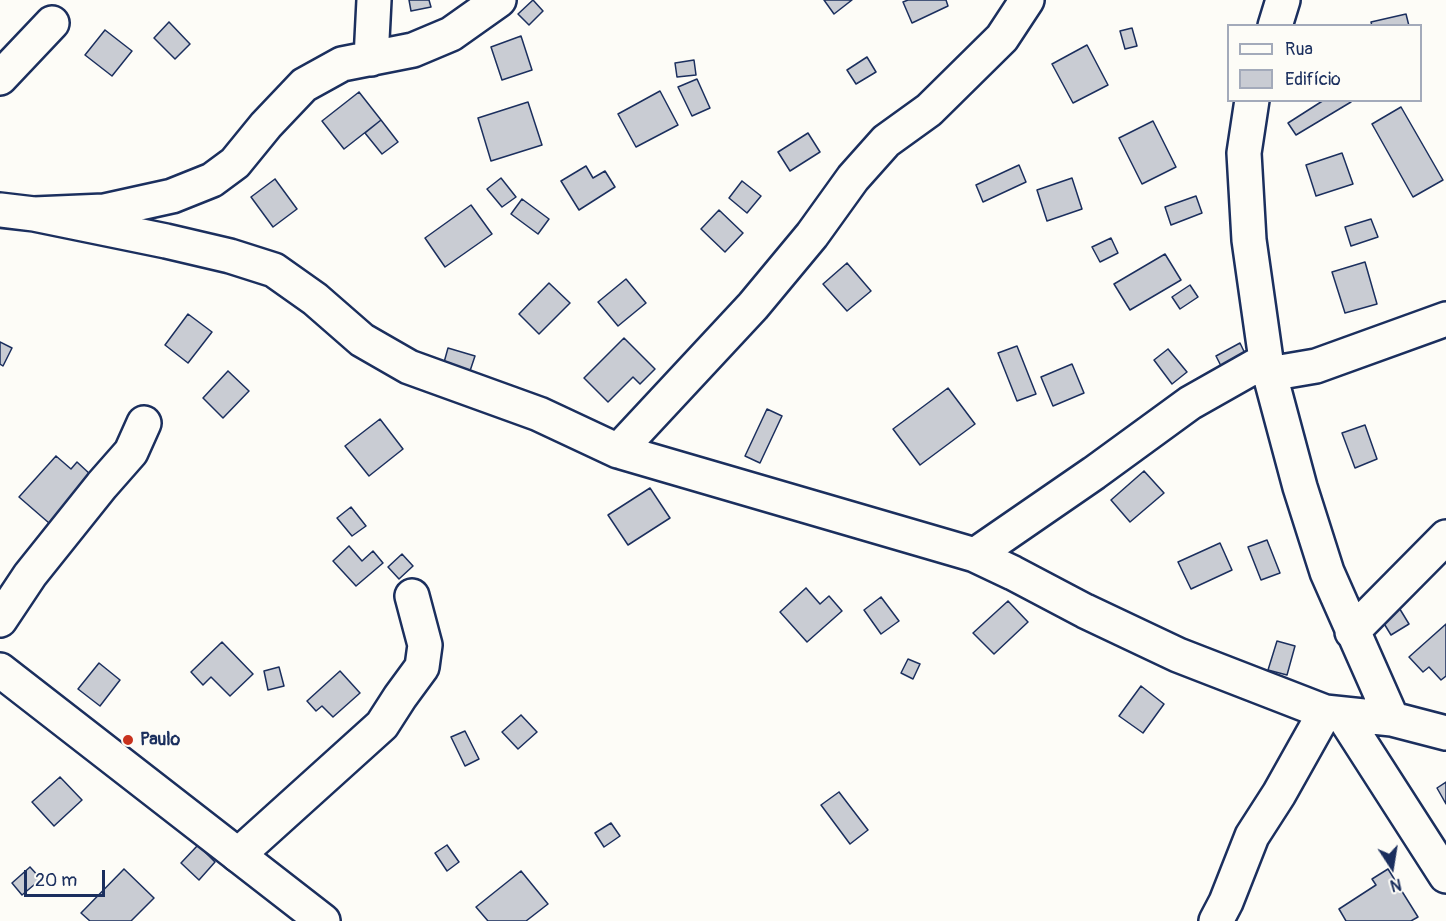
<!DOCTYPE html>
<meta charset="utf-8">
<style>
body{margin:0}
#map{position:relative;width:1446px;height:921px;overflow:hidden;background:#fdfcf7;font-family:Pangolin,sans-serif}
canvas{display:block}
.legend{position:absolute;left:1227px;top:24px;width:195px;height:78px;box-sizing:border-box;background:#fdfcf7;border:2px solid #a3aaba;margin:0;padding:8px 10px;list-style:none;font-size:18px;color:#1b2f5e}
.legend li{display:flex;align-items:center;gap:12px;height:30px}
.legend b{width:30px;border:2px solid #a3aaba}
.north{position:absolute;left:1362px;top:837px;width:60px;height:60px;-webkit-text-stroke:4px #fdfcf7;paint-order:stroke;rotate:168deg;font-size:16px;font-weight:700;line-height:24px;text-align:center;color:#1b2f5e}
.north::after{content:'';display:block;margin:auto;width:21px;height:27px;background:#1b2f5e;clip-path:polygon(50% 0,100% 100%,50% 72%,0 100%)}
.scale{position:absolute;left:24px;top:870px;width:81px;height:27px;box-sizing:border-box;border:3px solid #1b2f5e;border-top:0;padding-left:8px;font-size:18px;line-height:21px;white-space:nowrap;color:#1b2f5e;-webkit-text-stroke:4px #fdfcf7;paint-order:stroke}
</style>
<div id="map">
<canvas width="1446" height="921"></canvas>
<ul class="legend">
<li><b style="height:8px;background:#fdfcf7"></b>Rua</li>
<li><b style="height:16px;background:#c9ccd3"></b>Edifício</li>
</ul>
<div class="north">N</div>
<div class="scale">20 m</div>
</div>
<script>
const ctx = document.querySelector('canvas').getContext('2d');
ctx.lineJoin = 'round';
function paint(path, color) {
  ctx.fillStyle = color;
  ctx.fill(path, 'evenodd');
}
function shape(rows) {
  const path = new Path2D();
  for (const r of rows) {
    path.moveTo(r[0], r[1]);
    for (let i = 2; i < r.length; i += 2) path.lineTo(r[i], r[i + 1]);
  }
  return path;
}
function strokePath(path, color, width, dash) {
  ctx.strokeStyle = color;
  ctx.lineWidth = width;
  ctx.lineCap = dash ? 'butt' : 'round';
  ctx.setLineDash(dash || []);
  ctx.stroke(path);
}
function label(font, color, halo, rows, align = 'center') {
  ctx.font = font + ' Pangolin,sans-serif';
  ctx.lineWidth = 4.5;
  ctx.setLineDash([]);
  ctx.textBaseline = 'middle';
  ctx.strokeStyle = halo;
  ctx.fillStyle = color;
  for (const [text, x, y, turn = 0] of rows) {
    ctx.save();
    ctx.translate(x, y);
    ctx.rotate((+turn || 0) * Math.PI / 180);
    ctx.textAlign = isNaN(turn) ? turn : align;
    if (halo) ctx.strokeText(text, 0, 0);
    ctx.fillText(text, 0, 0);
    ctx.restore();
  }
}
const building = shape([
 [409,0,429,0,431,7,411,11,409,0],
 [533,0,543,11,529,25,518,14,533,0],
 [824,0,852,0,834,14,824,0],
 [908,0,946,0,948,6,912,23,903,2,908,0],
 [1406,14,1409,26,1372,26,1371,22,1406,14],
 [169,22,190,44,175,59,154,38,169,22],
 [1132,28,1137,46,1125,49,1120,31,1132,28],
 [105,30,132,51,112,76,85,55,105,30],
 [521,36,532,70,502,80,491,47,521,36],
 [1087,45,1108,85,1073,103,1052,64,1087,45],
 [867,57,876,72,856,84,847,70,867,57],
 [694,60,696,75,677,77,675,63,694,60],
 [697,79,710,108,692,116,678,87,697,79],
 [660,91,678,125,636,147,618,114,660,91],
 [359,92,381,120,344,149,322,121,359,92],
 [1324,100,1350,100,1351,102,1296,135,1288,123,1324,100],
 [528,102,542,145,491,161,478,118,528,102],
 [1401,107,1443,180,1413,197,1372,124,1401,107],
 [381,120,398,142,382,154,365,133,381,120],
 [1153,121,1176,167,1142,184,1119,138,1153,121],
 [808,133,820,152,790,171,778,152,808,133],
 [1342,153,1353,184,1316,196,1306,165,1342,153],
 [1019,165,1026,182,983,202,976,185,1019,165],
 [586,166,593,178,605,171,615,187,579,210,561,181,586,166],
 [501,178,516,197,502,207,487,189,501,178],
 [1072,178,1082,209,1047,221,1037,190,1072,178],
 [275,179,297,209,273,227,251,197,275,179],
 [742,181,761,196,747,213,729,198,742,181],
 [1196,196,1202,213,1171,225,1165,207,1196,196],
 [522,199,549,219,538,234,511,214,522,199],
 [471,205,492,234,445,267,425,238,471,205],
 [719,210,743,233,725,252,701,229,719,210],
 [1371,219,1378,237,1351,246,1345,227,1371,219],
 [1111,238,1118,253,1100,262,1092,247,1111,238],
 [1165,254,1181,280,1130,310,1114,284,1165,254],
 [1365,262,1377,304,1345,313,1332,272,1365,262],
 [847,263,871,291,847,311,823,284,847,263],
 [626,279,646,303,618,326,598,302,626,279],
 [549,283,570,303,539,334,519,314,549,283],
 [1190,285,1198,297,1180,309,1172,297,1190,285],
 [188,314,212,332,188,363,165,345,188,314],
 [624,338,655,369,640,384,633,377,608,402,584,378,624,338],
 [0,342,12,348,3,366,0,364,0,342],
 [1240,343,1250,364,1226,376,1216,356,1240,343],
 [1017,346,1036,394,1017,401,998,353,1017,346],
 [448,348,475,356,469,374,443,366,448,348],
 [1168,349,1187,372,1172,384,1154,360,1168,349],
 [1072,364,1084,393,1053,406,1041,377,1072,364],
 [228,371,249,391,223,418,203,398,228,371],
 [948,388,975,424,920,465,893,429,948,388],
 [767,409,782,416,760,463,745,456,767,409],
 [380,419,403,449,369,476,345,446,380,419],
 [1365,425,1377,459,1355,468,1342,433,1365,425],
 [56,456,71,469,77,462,91,475,49,523,19,497,56,456],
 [1144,471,1164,493,1130,522,1111,500,1144,471],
 [650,488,670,518,628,545,608,515,650,488],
 [351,507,366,526,352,536,337,518,351,507],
 [1267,540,1280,573,1261,580,1248,547,1267,540],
 [1220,543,1232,570,1191,589,1178,562,1220,543],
 [349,546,362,561,373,551,383,563,356,586,333,561,349,546],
 [402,554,413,566,399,579,388,567,402,554],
 [806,588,820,604,829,596,842,611,807,642,780,612,806,588],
 [881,597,899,621,881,634,864,610,881,597],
 [1008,601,1028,622,994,654,973,633,1008,601],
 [1398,606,1409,624,1391,635,1380,617,1398,606],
 [1446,624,1446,676,1441,680,1429,667,1423,672,1409,657,1446,624],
 [1277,641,1295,646,1287,675,1268,670,1277,641],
 [222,642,253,674,230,696,211,677,203,685,191,672,222,642],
 [908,659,920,664,913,679,901,673,908,659],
 [99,663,120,680,100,706,78,689,99,663],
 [279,667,284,686,268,690,264,671,279,667],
 [340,671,360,693,333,717,322,706,316,711,307,701,340,671],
 [1141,686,1164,704,1143,733,1119,716,1141,686],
 [521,715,537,732,518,749,502,732,521,715],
 [465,731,479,759,465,766,451,737,465,731],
 [60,777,82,800,54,826,32,802,60,777],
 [1446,782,1446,804,1437,788,1446,782],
 [839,792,868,830,850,844,821,805,839,792],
 [611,823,620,836,604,847,595,833,611,823],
 [198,845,215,862,199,880,181,863,198,845],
 [447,845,459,862,447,871,435,853,447,845],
 [30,867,41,879,22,895,12,883,30,867],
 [124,869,154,898,131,921,90,921,81,913,124,869],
 [1388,869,1418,917,1411,921,1346,921,1339,909,1376,885,1372,879,1388,869],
 [521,871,548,904,526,921,488,921,476,907,521,871]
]);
const street = shape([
 [1275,26,1283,0],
 [371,59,374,0],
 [0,78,52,23],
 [1252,100,1244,153,1249,240,1266,360,1300,487,1327,572,1392,719],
 [0,210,34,214,104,211,172,196,212,180,235,163,266,125,304,85,342,64,413,50,451,34,499,0],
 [34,214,166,241,230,256,274,270,315,299,362,340,409,367,539,414,618,451,975,555,1013,573,1085,611,1178,655,1325,712,1392,719,1446,733],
 [1269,374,1316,366,1446,319],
 [618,451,753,306,812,235,853,178,886,141,929,110,1002,38,1027,0],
 [975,555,1094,473,1190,403,1266,360],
 [0,620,30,575,102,485,131,452,144,423],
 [1352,632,1446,537],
 [1342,714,1446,876],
 [238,855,382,725,400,697,422,667,425,645,412,596],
 [1216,921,1226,902,1252,836,1279,794,1325,712]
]);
const secondary = shape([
 [0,670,323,921]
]);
const markers = [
 [128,740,6,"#c8321e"]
];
const poiNames = [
 ["Paulo",140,740]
];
paint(building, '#c9ccd3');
strokePath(building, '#1b2f5e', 1.5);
strokePath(street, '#1b2f5e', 38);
strokePath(secondary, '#1b2f5e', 38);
strokePath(street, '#fdfcf7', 33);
strokePath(secondary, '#fdfcf7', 33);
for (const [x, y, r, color] of markers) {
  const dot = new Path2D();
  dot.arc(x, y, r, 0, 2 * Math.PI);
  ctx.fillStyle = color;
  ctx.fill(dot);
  strokePath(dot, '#fdfcf7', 2);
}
label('bold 18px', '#1b2f5e', '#fdfcf7', poiNames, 'left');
</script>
